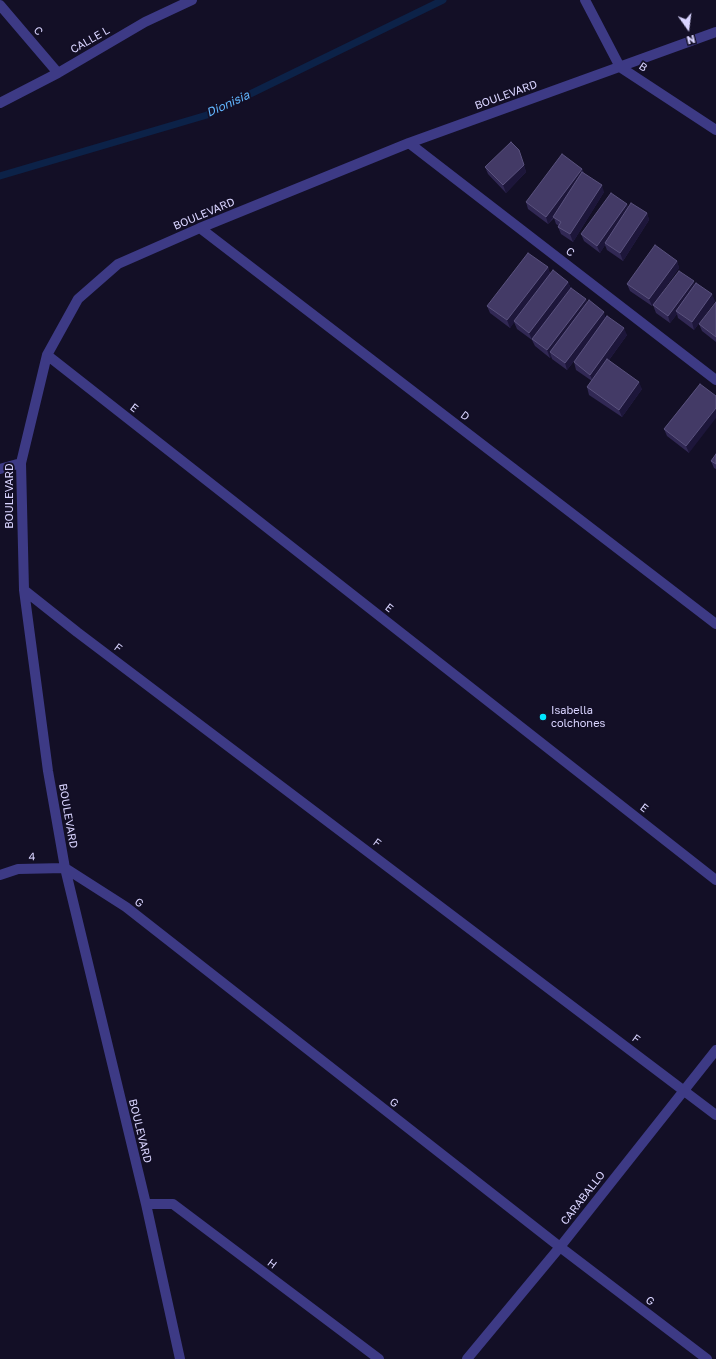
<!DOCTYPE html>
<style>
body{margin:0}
#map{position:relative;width:716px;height:1359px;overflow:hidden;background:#130f26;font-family:"Golos Text",sans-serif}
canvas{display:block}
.north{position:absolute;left:668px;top:8px;width:40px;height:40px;-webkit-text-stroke:3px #130f26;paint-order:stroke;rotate:166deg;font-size:11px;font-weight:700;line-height:16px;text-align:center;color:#d9d4ff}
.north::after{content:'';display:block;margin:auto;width:14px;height:18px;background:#d9d4ff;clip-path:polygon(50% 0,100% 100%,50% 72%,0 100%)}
</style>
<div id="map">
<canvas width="716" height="1359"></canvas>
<div class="north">N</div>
</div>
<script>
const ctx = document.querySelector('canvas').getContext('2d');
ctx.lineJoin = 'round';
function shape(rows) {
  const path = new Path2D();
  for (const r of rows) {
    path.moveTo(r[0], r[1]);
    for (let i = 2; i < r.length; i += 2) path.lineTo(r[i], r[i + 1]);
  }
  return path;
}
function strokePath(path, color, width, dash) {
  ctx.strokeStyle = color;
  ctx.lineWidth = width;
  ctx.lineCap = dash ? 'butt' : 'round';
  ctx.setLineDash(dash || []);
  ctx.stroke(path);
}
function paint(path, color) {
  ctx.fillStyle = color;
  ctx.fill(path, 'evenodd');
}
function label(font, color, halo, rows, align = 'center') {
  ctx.font = font + ' "Golos Text",sans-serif';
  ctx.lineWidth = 3.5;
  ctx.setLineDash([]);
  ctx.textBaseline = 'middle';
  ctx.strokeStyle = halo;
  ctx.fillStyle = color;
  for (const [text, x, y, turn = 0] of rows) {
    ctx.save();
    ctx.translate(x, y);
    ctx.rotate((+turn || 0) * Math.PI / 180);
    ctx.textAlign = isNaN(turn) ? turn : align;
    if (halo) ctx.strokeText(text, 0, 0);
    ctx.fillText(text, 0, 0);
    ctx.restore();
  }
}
const stream = shape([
 [0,176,207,115,443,0]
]);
const minor = shape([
 [585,0,620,67,716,130],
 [0,5,58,73],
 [0,103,58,73,145,22,192,0],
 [409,143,716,380],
 [200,228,716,624],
 [47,355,716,880],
 [0,469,21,463],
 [24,590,77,632,716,1115],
 [65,868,126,907,560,1247,707,1359],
 [0,875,18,869,65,868],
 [146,1204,173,1204,379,1359],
 [180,1359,146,1204,65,868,48,771,24,590,21,463,47,355,78,299,118,264,200,228,409,143,716,32],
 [467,1359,560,1247,716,1050]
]);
const wall = shape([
 [519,150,526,172,506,193,488,174,485,167],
 [582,169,584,173,604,192,573,242,561,234,558,227,559,226,556,224,554,218,548,224,528,209,526,202],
 [627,204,628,208,647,213,649,220,623,261,607,250,605,245,600,253,584,241,581,234],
 [677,261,679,268,652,306,630,291,627,284],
 [548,267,550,274,568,282,571,289,586,299,587,302,627,335,609,360,642,389,622,417,589,395,587,387,592,381,576,370,574,362,578,356,567,370,552,359,551,356,550,358,535,346,532,340,517,329,514,322,510,328,490,313,487,306],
 [695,285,715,301,694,330,678,318,677,314,670,323,656,313,653,305],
 [716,302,716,342,702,331,699,324],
 [700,384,689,453,667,436,664,429],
 [716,454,716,469,714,468,711,461]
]);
const shadedWall = shape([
 [519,150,526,172,506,193,503,185],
 [582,169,585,176,548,224,546,217],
 [602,185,604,192,573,242,570,234],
 [627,204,629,212,605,243,605,245,600,253,597,246],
 [647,213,649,220,623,261,620,253],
 [677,261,679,268,652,306,649,299],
 [548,267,550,275,510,328,507,320],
 [694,281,696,289,676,311,677,314,670,323,668,316],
 [568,282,571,289,532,340,529,333],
 [712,294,715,301,694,330,692,322],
 [586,299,589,306,550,352,551,356,550,358,547,350],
 [604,312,606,319,567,370,565,363],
 [624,328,627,335,593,382,590,375],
 [639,382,642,389,622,417,619,410],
 [716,408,716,418,689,453,686,446]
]);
const building = shape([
 [511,142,519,150,524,165,503,185,485,167,511,142],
 [562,154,582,169,546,217,526,202,562,154],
 [582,172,602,185,570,234,558,227,561,222,553,217,582,172],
 [611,193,627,204,597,246,581,234,611,193],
 [631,203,647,213,620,253,605,243,631,203],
 [655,245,677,261,649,299,627,284,655,245],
 [528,253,548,267,507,320,487,306,528,253],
 [553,270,568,282,529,333,514,321,553,270],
 [679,271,694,281,668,316,653,305,679,271],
 [696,283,712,294,692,322,676,311,696,283],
 [571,288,586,299,547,350,532,339,571,288],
 [589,300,604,312,565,363,550,352,589,300],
 [716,302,716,337,699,324,716,302],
 [607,316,624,328,590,375,574,362,607,316],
 [607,359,639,382,619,410,587,387,607,359],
 [700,384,716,396,716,408,686,446,664,429,700,384],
 [716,454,716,464,711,461,716,454]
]);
const markers = [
 [543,717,4,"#00e5ff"]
];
const streetNames = [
 ["C",38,31,49],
 ["CALLE L",90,40,-30],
 ["B",643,67,33],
 ["BOULEVARD",506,95,-20],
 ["BOULEVARD",204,214,-23],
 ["C",570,252,38],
 ["E",134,408,38],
 ["D",465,416,37],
 ["BOULEVARD",10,496,-90],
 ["E",389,608,38],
 ["F",118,648,37],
 ["E",644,808,38],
 ["BOULEVARD",68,816,80],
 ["F",377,843,37],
 ["4",32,857,-2],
 ["G",139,903,38],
 ["F",636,1039,37],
 ["G",394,1103,38],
 ["BOULEVARD",140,1131,76],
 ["CARABALLO",583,1198,-52],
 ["H",272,1264,37],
 ["G",650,1301,37]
];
const poiNames = [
 ["Isabella",551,711],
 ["colchones",551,724]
];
const waterNames = [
 ["Dionisia",228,104,-25]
];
strokePath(stream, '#0c2248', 7);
strokePath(minor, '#3d3a85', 10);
paint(wall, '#312854');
paint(shadedWall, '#1d163a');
paint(building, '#433a66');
strokePath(building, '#5a527e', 1);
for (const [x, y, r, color] of markers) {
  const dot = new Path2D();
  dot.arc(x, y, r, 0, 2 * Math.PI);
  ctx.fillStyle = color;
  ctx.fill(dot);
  strokePath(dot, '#130f26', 1.5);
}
label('11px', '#d9d4ff', '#130f26', streetNames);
label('11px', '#d9d4ff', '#130f26', poiNames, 'left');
label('italic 12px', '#62b6ff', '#130f26', waterNames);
</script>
